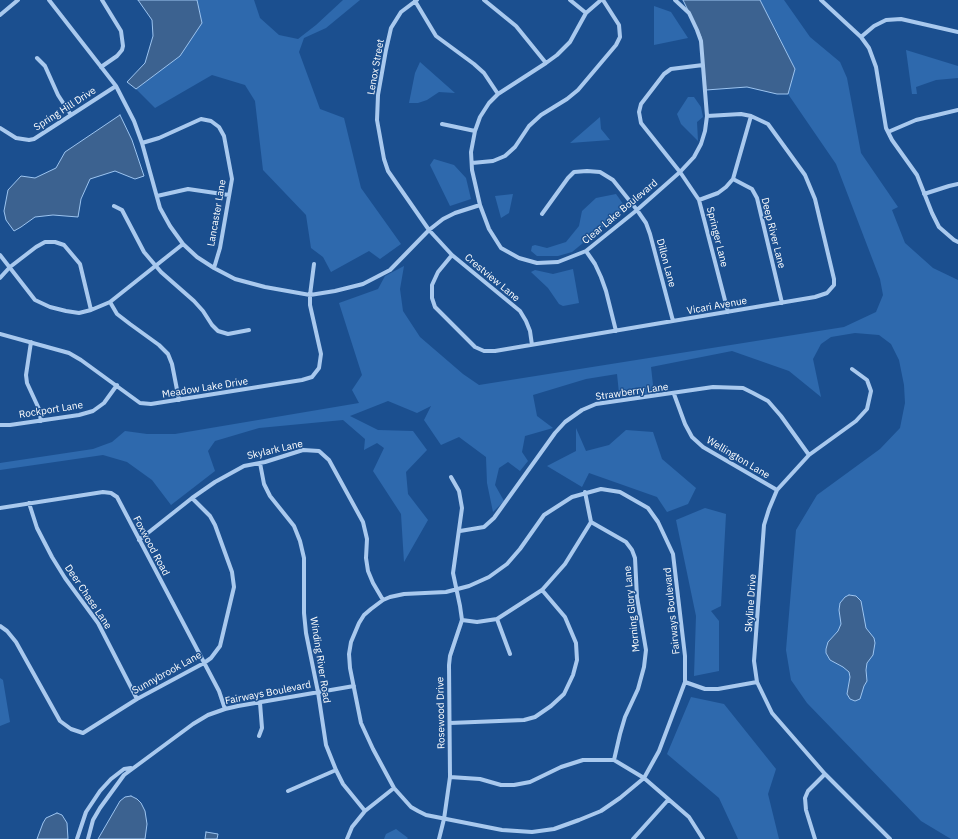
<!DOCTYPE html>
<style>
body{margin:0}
canvas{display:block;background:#1b4f8f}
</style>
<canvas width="958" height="839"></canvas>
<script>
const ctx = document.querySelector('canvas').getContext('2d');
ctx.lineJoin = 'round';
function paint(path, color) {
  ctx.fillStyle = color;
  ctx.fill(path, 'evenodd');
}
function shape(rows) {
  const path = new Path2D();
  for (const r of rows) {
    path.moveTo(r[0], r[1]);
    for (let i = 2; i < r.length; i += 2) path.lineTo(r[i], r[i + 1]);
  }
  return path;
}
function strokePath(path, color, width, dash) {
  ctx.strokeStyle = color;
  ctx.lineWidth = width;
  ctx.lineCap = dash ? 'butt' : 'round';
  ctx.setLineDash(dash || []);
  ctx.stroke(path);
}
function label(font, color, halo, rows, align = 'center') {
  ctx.font = font + ' "IBM Plex Sans",sans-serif';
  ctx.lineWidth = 3;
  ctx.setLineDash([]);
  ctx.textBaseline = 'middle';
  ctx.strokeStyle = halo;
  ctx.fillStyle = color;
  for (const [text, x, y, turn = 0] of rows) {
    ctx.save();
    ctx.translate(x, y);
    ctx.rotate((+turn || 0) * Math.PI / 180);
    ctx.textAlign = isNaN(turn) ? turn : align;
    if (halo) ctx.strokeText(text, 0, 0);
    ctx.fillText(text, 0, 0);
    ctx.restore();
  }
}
const green = shape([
 [197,0,254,0,260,18,279,35,298,39,316,25,343,0,360,0,326,28,304,38,299,52,320,109,344,118,361,188,401,244,380,259,369,251,331,272,323,257,311,248,306,215,263,170,255,101,245,85,212,75,155,108,136,89,180,56,202,23],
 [760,0,784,0,810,37,840,62,847,78,861,153,898,207,892,210,905,243,933,268,958,280,958,839,951,839,921,821,807,703,791,680,786,650,796,530,817,495,880,449,900,428,905,403,904,385,899,360,891,344,879,335,855,333,831,337,821,344,813,359,821,397,789,371,732,351,651,367,654,394,619,393,617,374,586,379,533,395,537,416,553,428,525,436,522,452,528,461,520,471,508,462,499,468,495,485,504,501,493,512,487,483,486,457,459,437,441,445,424,420,431,406,417,413,388,401,350,416,378,430,413,431,427,450,406,472,408,494,428,520,404,562,401,514,373,471,384,448,377,443,364,450,365,439,343,420,259,428,215,441,208,451,215,471,171,505,152,480,127,462,103,455,0,470,0,463,93,449,112,442,125,431,147,434,175,434,359,403,352,390,362,375,339,303,378,289,385,276,404,266,400,289,403,311,420,337,463,374,479,385,844,327,876,312,883,295,880,279,836,164,788,94,795,69],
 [654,6,671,12,688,38,654,45],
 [906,50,958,66,958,78,936,80,916,87,917,94,912,94],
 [420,62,455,93,439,92,427,100,418,103,409,103,415,73],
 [688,97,694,97,701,107,703,117,697,122,698,141,681,124,677,114],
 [600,117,601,129,610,140,570,143],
 [434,159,454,165,466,178,471,199,450,206,430,165],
 [513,194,509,213,501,218,495,196],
 [616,194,626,208,572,252,558,256,537,256,531,251,532,246,535,245,547,248,566,242,579,226,582,211,596,198],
 [573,269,579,303,563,306,559,304,548,288,531,272,535,270,553,274],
 [576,428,586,451,609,445,626,430,653,432,662,459,696,488,688,504,667,512,657,497,589,473,582,487,547,466,576,451],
 [705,508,726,514,721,606,711,611,719,621,719,671,694,676,696,616,676,520],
 [0,678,3,680,10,722,0,726],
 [691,697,724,704,776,769,768,794,779,839,738,839,719,798,667,754],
 [396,829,408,838,407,839,384,839,386,834]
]);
const water = shape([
 [138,0,197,0,202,23,180,56,136,89,127,82,145,63,153,36,152,20,138,0],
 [683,0,760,0,795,69,788,94,777,94,747,87,706,90,701,37,683,0],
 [120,115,132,140,144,176,135,179,115,171,90,179,81,199,78,217,53,215,35,217,21,227,14,231,6,220,4,211,8,190,21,176,35,178,56,168,65,152,120,115],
 [849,595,856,596,861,601,866,628,874,638,875,643,873,655,867,663,866,670,867,681,864,686,860,699,855,701,850,699,847,694,850,677,849,672,843,667,830,660,826,653,826,649,828,642,838,631,841,624,839,610,840,603,845,597,849,595],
 [131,796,137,799,141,803,145,811,147,824,145,839,98,839,120,801,125,797,131,796],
 [57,813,62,815,67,823,68,839,37,839,43,823,46,818,57,813],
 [206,832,218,834,217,839,205,839,206,832]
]);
const street = shape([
 [49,0,116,86,134,121,142,143,160,208,170,226,183,244,197,257,214,268,235,279,265,287,310,295,335,291,363,284,390,270,429,230,443,219,455,213,480,205],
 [417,0,401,12,391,28,386,50,378,95,377,120,384,159,388,171,429,230,452,255,520,311,526,321,530,331,532,345],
 [484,0,516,26,546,63],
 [570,0,586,13],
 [601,0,586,13,570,42,557,55,546,63,498,94,489,103,480,117,475,131,471,152,472,170,480,205,489,229,501,248,519,258,537,263,558,262,586,251,637,210,680,172,694,157,701,144,705,131,707,116,701,41,697,30,689,13,675,0],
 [821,0,861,37,869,48,876,67,886,128,892,140,917,175,932,213,939,227,954,240,958,242],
 [415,1,436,36,474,64,484,73,498,94],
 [0,15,18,0],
 [861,37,874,26,886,20,901,19,958,32],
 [37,58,45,66,58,95,71,115],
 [703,65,671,69,664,74,641,104,639,112,641,123,680,172,699,200,728,312],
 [101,67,117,56,122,50,123,46,121,31,102,0],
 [442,124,475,131],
 [0,128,16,138,29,140,34,139,116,86],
 [888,132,916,120,958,110],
 [142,143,159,138,201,119,211,121,219,127,224,136,232,179,220,248,214,268],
 [472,163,493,161,505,156,515,147,529,126,541,115,567,99,578,90,616,45,620,37,619,25,603,0],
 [733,179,752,189,757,198,782,303],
 [924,194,949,186,958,184],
 [157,196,188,189,229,195],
 [699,200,718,193,726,187,733,179,751,116],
 [114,206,122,210,144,252,161,272,194,301,203,311,212,325,218,331,228,334,249,330],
 [542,214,568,178,574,172,587,171,600,172,613,180,637,210,646,223,650,234,673,321],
 [586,251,595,264,601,277,606,291,616,331],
 [0,255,35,300,50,307,66,311,79,313,91,310,110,302,183,244],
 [452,255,438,272,432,285,432,298,435,307,475,347,484,351,495,351,815,297,827,293,834,285,834,279,815,199,805,175,768,124,751,116,741,114,707,116],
 [0,278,10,267,36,247,45,242,55,242,64,245,80,264,91,310],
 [110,302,117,314,130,324,159,345,168,354,172,364,179,400],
 [0,334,69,353,81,360,140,403,151,404,302,380,312,377,319,368,321,354,310,305,310,295,314,264],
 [31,342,26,375,27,383,39,409,41,421],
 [852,369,867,380,871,391,867,409,856,421,809,455,777,490,769,509,764,525,754,661,757,682,772,713,825,774,890,839],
 [674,394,685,424,692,437,703,447,777,490],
 [0,425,10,425,79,415,93,411,104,403,117,385],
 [260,463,264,484,270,496,294,526,300,541,304,558,304,613,306,633,318,692,326,745,336,770,343,784,365,811],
 [601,489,620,492,648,508,658,522,673,554,685,656,685,682,659,751,644,778,620,798,601,811,579,820,554,829,532,832,502,830,426,815,418,811,411,807,394,788,373,749,361,723,350,668,349,654,351,642,359,623,364,615,371,609,383,600,390,597,404,594,446,592,469,586,489,577,507,564,520,549,544,515,572,497,601,489],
 [29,503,37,528,52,557,65,578,98,623,137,699],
 [0,508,103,492,111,493,117,497,219,691,225,709],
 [591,522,626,542,632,550,635,558,637,597,646,650,644,667,638,689,625,717,620,734,614,760],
 [460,531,484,527,494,518,555,433,565,422,582,410,596,404,713,387,743,388,753,393,768,401,781,416,809,455],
 [139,540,192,498,215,482,244,466,265,462,303,450,319,451,329,460,363,522,367,539,366,558,368,571,373,583,383,600],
 [497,619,510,654],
 [462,620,477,622,497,619,542,590,565,564,591,522,585,492],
 [0,626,7,631,16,642,60,721,71,729,83,733,137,699,204,663,211,658,220,646,234,587,232,572,215,525,210,516,192,498],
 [685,682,705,689,718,689,757,682],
 [450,723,524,720,535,717,551,706,564,694,573,675,577,660,576,643,565,617,542,590],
 [259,736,262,728,260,703],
 [450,777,480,779,501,785,514,785,530,782,561,767,583,760,614,760,644,778,689,817,703,839],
 [288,791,336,770],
 [77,839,86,812,100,791,111,779,124,769,131,768],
 [88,839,93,820,100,808,124,775,193,724,208,715,225,709,238,706,354,686],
 [347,839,352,827,365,811,394,788],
 [439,839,444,819,450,777,449,665,450,656,462,620,460,606,453,573,462,508,459,491,451,477],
 [633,839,668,800],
 [815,839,806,810,805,798,808,791,825,774]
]);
const streetNames = [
 ["Lenox Street",376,67,-80],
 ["Spring Hill Drive",65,109,-33],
 ["Clear Lake Boulevard",620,212,-40],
 ["Lancaster Lane",217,213,-80],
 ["Deep River Lane",773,233,76],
 ["Springer Lane",717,237,76],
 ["Dillon Lane",666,263,75],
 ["Crestview Lane",492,278,40],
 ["Vicari Avenue",717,306,-10],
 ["Meadow Lake Drive",205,388,-9],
 ["Strawberry Lane",632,392,-8],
 ["Rockport Lane",51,410,-9],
 ["Skylark Lane",275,450,-13],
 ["Wellington Lane",738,458,31],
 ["Foxwood Road",151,546,62],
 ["Deer Chase Lane",88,597,56],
 ["Skyline Drive",751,603,-86],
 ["Morning Glory Lane",632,609,-96],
 ["Fairways Boulevard",672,611,-96],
 ["Winding River Road",320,660,81],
 ["Sunnybrook Lane",167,673,-29],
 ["Fairways Boulevard",268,693,-11],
 ["Rosewood Drive",441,713,-91]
];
paint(green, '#2e69ad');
paint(water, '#3c6290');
strokePath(water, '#9cc4f0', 1);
strokePath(street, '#a9c9ee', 4);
label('10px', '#fff', '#1b4f8f', streetNames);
</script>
